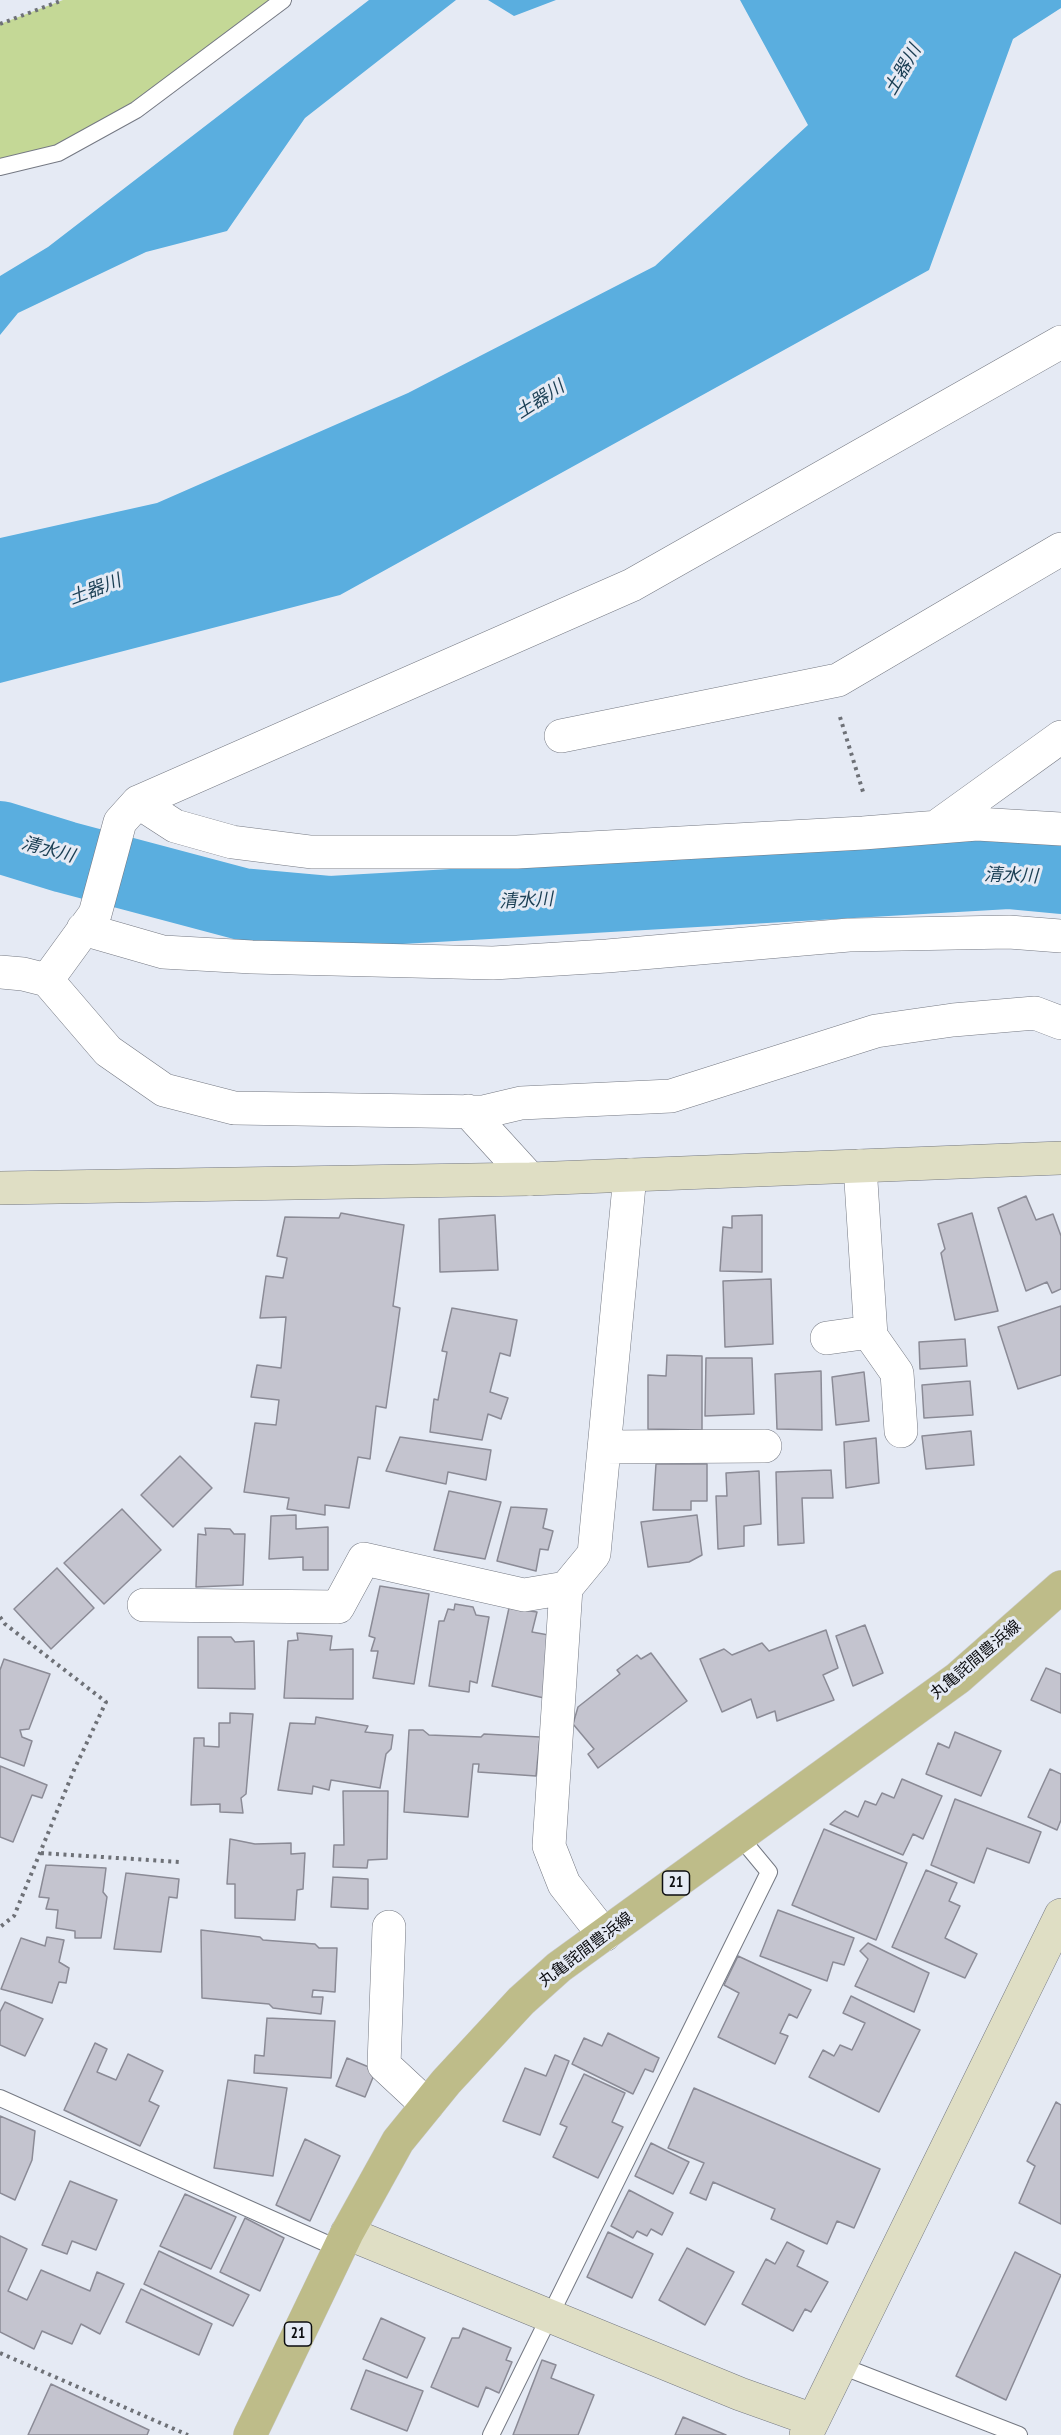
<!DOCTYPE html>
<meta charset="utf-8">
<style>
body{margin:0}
canvas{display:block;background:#e5eaf4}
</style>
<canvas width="1061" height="2435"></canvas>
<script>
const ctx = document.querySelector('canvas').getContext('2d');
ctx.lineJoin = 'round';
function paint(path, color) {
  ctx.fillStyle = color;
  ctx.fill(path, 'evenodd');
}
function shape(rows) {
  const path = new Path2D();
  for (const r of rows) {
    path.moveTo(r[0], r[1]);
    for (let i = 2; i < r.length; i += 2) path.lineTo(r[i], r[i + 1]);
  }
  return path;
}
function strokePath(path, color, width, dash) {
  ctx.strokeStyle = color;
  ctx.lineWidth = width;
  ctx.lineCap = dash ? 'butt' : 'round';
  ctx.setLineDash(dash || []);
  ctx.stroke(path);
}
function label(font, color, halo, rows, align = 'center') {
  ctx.font = font + ' "PT Sans Narrow","Noto Sans JP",sans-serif';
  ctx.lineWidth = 6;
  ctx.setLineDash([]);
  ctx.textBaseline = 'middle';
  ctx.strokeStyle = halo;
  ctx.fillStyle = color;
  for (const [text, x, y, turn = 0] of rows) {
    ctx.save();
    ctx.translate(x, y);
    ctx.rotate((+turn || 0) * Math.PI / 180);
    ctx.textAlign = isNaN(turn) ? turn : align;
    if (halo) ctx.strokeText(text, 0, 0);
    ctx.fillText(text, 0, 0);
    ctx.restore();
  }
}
const green = shape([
 [63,0,283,0,230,39,58,153,0,167,0,24]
]);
const water = shape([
 [369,0,456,0,305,118,227,231,146,252,18,313,0,335,0,276,48,247],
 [488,0,556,0,514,16],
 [740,0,1061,0,1061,8,1013,39,929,270,340,595,0,683,0,538,157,503,408,393,655,266,808,125]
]);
const river = shape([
 [0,837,65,857,242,904,331,912,1008,873,1061,878]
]);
const building = shape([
 [1026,1196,1036,1220,1053,1214,1061,1236,1061,1289,1052,1293,1047,1282,1026,1291,998,1208,1026,1196],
 [341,1213,404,1225,393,1306,400,1308,386,1408,376,1406,370,1459,358,1457,349,1508,325,1505,325,1515,287,1509,289,1498,244,1492,255,1423,276,1425,279,1400,251,1397,257,1365,281,1368,286,1317,260,1318,266,1276,283,1278,287,1258,277,1256,285,1217,339,1218,341,1213],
 [972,1213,998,1311,955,1320,941,1253,945,1249,938,1224,972,1213],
 [495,1215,498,1270,440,1272,439,1219,495,1215],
 [762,1215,762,1272,720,1271,723,1227,732,1228,732,1216,762,1215],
 [771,1279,773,1344,725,1347,723,1281,771,1279],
 [1061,1306,1061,1375,1018,1389,998,1327,1061,1306],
 [452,1308,517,1320,510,1356,500,1353,490,1392,508,1398,501,1419,488,1414,482,1440,430,1432,434,1399,438,1400,447,1352,442,1351,452,1308],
 [965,1339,967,1366,920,1369,919,1342,965,1339],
 [667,1355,702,1356,702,1430,648,1429,648,1375,666,1376,667,1355],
 [706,1358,752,1358,754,1414,705,1416,706,1358],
 [821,1371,822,1430,777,1429,775,1374,821,1371],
 [864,1372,869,1421,836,1425,832,1377,864,1372],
 [970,1381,973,1415,924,1418,922,1385,970,1381],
 [971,1431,974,1465,926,1469,922,1436,971,1431],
 [400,1437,491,1450,486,1480,448,1472,446,1484,386,1471,400,1437],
 [876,1438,879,1483,846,1488,844,1442,876,1438],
 [180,1456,212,1488,173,1527,141,1495,180,1456],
 [656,1464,707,1464,707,1501,691,1501,691,1510,653,1510,656,1464],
 [831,1470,833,1498,802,1498,804,1543,778,1545,776,1472,831,1470],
 [759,1471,761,1524,744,1526,744,1546,718,1549,716,1496,727,1496,726,1473,759,1471],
 [449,1491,501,1502,485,1559,434,1550,449,1491],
 [511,1507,547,1509,543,1528,553,1531,548,1550,540,1549,536,1571,497,1561,511,1507],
 [122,1509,161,1550,104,1604,64,1563,122,1509],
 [296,1515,296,1529,328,1527,328,1570,303,1570,303,1557,269,1559,271,1516,296,1515],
 [697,1515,702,1555,689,1562,648,1567,641,1522,697,1515],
 [205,1528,230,1529,234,1534,245,1534,243,1585,196,1587,198,1534,206,1535,205,1528],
 [57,1568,94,1608,51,1649,14,1609,57,1568],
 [380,1586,429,1594,414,1684,373,1678,378,1651,371,1651,375,1638,369,1636,380,1586],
 [455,1604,473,1607,476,1615,489,1617,477,1683,470,1681,469,1692,429,1686,439,1621,444,1621,448,1609,454,1610,455,1604],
 [509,1608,537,1612,532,1632,554,1636,544,1698,492,1686,509,1608],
 [865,1625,883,1673,853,1686,836,1636,865,1625],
 [826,1630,838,1668,823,1675,834,1700,777,1721,775,1711,757,1718,751,1699,722,1712,700,1659,724,1649,732,1655,762,1643,769,1651,826,1630],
 [297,1633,332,1636,330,1650,353,1649,353,1699,284,1698,288,1641,298,1640,297,1633],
 [198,1637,231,1637,235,1642,254,1641,255,1689,198,1688,198,1637],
 [651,1653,687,1701,598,1768,588,1754,594,1749,573,1724,578,1707,620,1674,617,1670,637,1655,641,1659,651,1653],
 [4,1659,50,1674,29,1729,20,1730,22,1737,32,1741,24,1766,0,1757,0,1670,4,1659],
 [1046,1668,1061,1674,1061,1713,1031,1700,1046,1668],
 [230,1713,253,1714,246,1794,241,1798,243,1813,220,1812,220,1804,191,1805,194,1738,204,1738,204,1746,219,1747,219,1723,230,1723,230,1713],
 [316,1717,368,1726,365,1732,393,1735,391,1749,386,1754,380,1788,331,1780,329,1790,313,1786,312,1794,278,1790,290,1723,315,1724,316,1717],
 [409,1730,423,1730,429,1735,481,1737,484,1734,540,1737,536,1776,478,1772,479,1764,473,1764,468,1817,404,1812,409,1730],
 [955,1732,1001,1751,981,1796,926,1774,938,1743,949,1748,955,1732],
 [0,1766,47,1785,42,1798,32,1795,13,1842,0,1837,0,1766],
 [1050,1769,1061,1774,1061,1820,1057,1830,1028,1817,1050,1769],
 [902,1779,942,1796,923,1839,913,1834,903,1855,830,1824,845,1811,858,1817,865,1801,876,1805,882,1793,894,1798,902,1779],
 [343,1791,388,1791,387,1859,368,1860,367,1868,333,1867,334,1845,344,1845,343,1791],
 [955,1799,1041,1832,1029,1863,987,1848,974,1883,931,1865,955,1799],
 [824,1829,907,1863,876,1940,792,1905,824,1829],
 [230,1839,255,1844,291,1843,291,1854,305,1853,303,1889,297,1890,295,1920,235,1918,235,1884,227,1884,230,1839],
 [46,1865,106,1868,103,1892,107,1897,101,1938,75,1938,75,1931,56,1928,58,1910,46,1909,49,1898,39,1897,46,1865],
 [926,1870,957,1883,949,1901,960,1906,945,1938,977,1954,965,1978,892,1947,926,1870],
 [126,1873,179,1879,177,1898,169,1897,161,1952,114,1949,126,1873],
 [333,1877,368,1879,368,1909,331,1907,333,1877],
 [778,1910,854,1938,844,1965,833,1962,827,1981,760,1956,778,1910],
 [201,1930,260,1937,263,1940,315,1944,319,1948,337,1948,335,1992,313,1990,312,1997,323,1997,321,2014,273,2008,269,2004,202,1998,201,1930],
 [47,1937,64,1940,59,1962,69,1968,66,1983,59,1982,52,2003,1,1989,21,1938,45,1946,47,1937],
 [868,1943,929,1973,914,2012,855,1986,868,1959,860,1951,868,1943],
 [738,1956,811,1990,797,2018,789,2014,780,2033,788,2036,775,2064,718,2037,739,1993,724,1985,738,1956],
 [851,1996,920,2030,879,2112,809,2077,823,2050,834,2056,840,2045,852,2050,865,2023,843,2013,851,1996],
 [5,2002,43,2019,25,2056,0,2045,0,2012,5,2002],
 [267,2018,335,2021,331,2078,254,2073,255,2055,264,2056,267,2018],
 [608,2033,659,2058,653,2072,645,2069,633,2094,572,2064,584,2038,602,2046,608,2033],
 [95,2043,107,2049,97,2072,116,2080,128,2054,163,2071,149,2101,159,2106,140,2146,64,2110,95,2043],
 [555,2055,569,2061,540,2135,503,2121,525,2068,546,2076,555,2055],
 [347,2058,376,2070,365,2097,336,2086,347,2058],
 [584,2074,625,2093,612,2122,623,2127,598,2178,553,2157,567,2127,560,2124,584,2074],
 [228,2080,287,2088,273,2176,214,2168,228,2080],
 [694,2088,880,2169,854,2228,837,2221,827,2244,771,2219,775,2209,713,2182,706,2200,690,2193,704,2163,668,2148,694,2088],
 [1056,2102,1061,2105,1061,2224,1019,2203,1035,2166,1027,2161,1056,2102],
 [0,2116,35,2131,32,2160,15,2200,0,2193,0,2116],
 [305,2139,340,2156,310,2221,276,2205,305,2139],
 [651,2143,689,2162,673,2194,635,2176,651,2143],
 [70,2181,117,2200,96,2250,72,2241,67,2254,42,2245,70,2181],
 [629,2190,673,2213,662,2235,651,2229,647,2236,637,2231,633,2238,611,2226,629,2190],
 [185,2194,236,2217,211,2269,160,2246,185,2194],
 [245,2218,284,2238,260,2291,220,2272,245,2218],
 [608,2232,653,2254,632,2298,587,2277,608,2232],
 [0,2236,27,2249,8,2291,27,2300,41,2270,90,2291,97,2272,124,2284,100,2334,81,2324,72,2344,42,2331,34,2349,0,2332,0,2236],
 [787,2242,804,2251,797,2266,828,2282,811,2312,805,2309,793,2331,742,2304,766,2259,775,2264,787,2242],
 [687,2248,734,2272,705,2325,659,2300,687,2248],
 [159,2251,249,2295,233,2326,144,2284,159,2251],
 [1015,2252,1061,2275,1006,2400,956,2376,1015,2252],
 [141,2289,212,2324,199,2355,126,2322,141,2289],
 [381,2318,425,2338,407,2378,363,2359,381,2318],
 [463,2328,511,2348,506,2360,512,2362,499,2393,486,2387,478,2407,431,2387,452,2338,459,2338,463,2328],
 [542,2360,556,2365,551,2378,594,2395,578,2435,513,2435,542,2360],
 [366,2370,423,2391,407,2431,351,2409,366,2370],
 [51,2384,149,2430,147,2435,28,2435,51,2384],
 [683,2417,726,2435,675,2435,683,2417]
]);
const path = shape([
 [0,24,63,0],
 [840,717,864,795],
 [0,1617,5,1624,106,1702,74,1770,14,1916,0,1927],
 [41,1853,179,1862],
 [0,2353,188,2435]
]);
const lane = shape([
 [0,167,58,153,136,110,283,0],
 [0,2098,339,2249],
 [839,2365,1019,2435],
 [491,2435,769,1872,740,1837]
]);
const street = shape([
 [561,736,838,680,1061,549],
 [138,802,175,826,232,842,311,852,517,852,863,833,977,824,1061,829],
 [936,827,1061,737],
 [83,929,163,952,252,957,493,963,607,956,849,935,1009,932,1061,936],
 [0,972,23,974,47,980,95,914,120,822,138,802,632,585,1061,342],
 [47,980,108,1051,164,1090,234,1108,483,1112,521,1103,671,1096,876,1031,953,1020,1035,1013,1061,1023],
 [468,1111,530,1179],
 [860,1166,871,1336,897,1373,901,1431],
 [827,1338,870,1332],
 [604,1447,765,1446],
 [144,1605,338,1607,364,1559,524,1595,566,1588],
 [389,1927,384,2065,427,2105],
 [604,1935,564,1884,549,1846,566,1588,594,1554,630,1175]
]);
const secondary = shape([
 [0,1188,530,1179,1061,1158],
 [347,2233,740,2394,813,2420],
 [806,2435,1061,1915]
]);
const primary = shape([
 [250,2435,347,2233,398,2141,446,2082,521,2001,559,1967,958,1678,1061,1587]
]);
const shields = [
 [676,1883,27],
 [298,2334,27]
];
const shieldNames = [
 ["21",676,1883],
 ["21",298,2334]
];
const streetNames = [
 ["丸亀詫間豊浜線",976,1660,-40],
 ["丸亀詫間豊浜線",586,1950,-37]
];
const waterNames = [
 ["土器川",903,70,-60],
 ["土器川",540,400,-33],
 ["土器川",95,590,-21],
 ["清水川",48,850,15],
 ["清水川",1011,876,2],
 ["清水川",526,901,-3]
];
paint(green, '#c4d896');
paint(water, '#5aaedf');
strokePath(river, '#5aaedf', 72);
paint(building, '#c4c4cf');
strokePath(building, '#8b8b96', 1.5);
strokePath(lane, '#757983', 18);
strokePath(street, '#757983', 34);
strokePath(secondary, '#757983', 34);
strokePath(primary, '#cacaca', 34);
strokePath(path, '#6e7177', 4, [3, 4.5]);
strokePath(lane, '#fff', 16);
strokePath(street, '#fff', 33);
strokePath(secondary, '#dfdec4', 33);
strokePath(primary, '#bebc89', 33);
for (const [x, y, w] of shields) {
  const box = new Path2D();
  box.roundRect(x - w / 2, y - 12, w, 24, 4.5);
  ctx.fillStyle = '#e5eaf4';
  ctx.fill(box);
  strokePath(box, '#0c0d10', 1.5);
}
label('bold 15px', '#0c0d10', null, shieldNames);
label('16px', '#0c0d10', '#e5eaf4', streetNames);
label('italic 18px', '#1a3e53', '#e5eaf4', waterNames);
</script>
